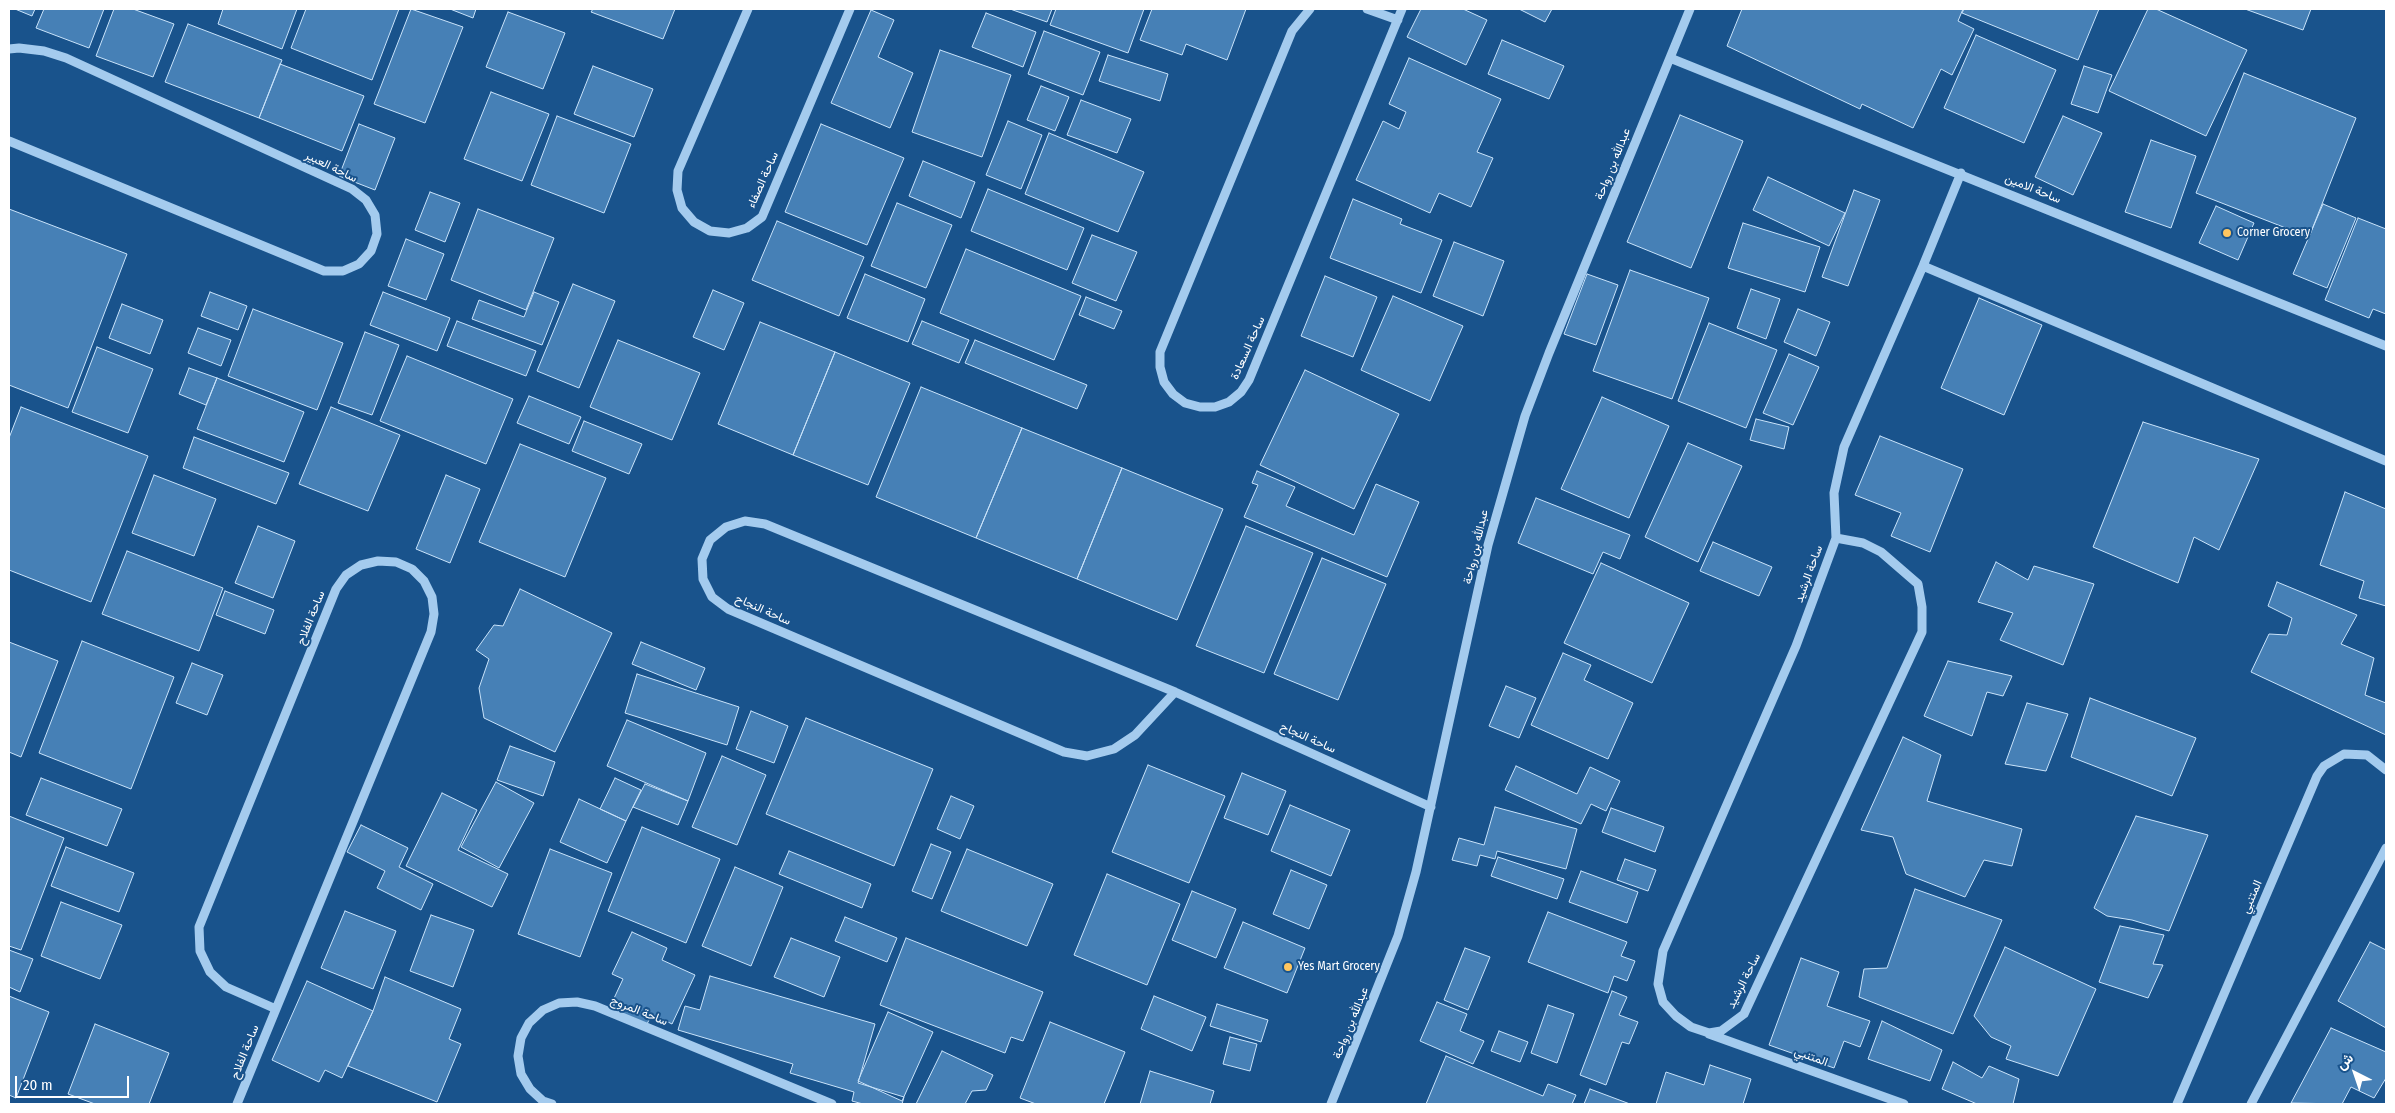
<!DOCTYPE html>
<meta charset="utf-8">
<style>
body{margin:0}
#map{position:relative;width:2395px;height:1113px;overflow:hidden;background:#19538c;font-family:"Fira Sans Condensed",Vazirmatn,sans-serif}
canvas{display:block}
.frame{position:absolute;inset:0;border:10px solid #fff;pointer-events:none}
.north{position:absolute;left:2330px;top:1048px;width:50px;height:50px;-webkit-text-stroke:4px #19538c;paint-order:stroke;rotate:319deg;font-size:14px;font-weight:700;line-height:20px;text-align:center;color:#fff}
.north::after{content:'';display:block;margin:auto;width:18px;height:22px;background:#fff;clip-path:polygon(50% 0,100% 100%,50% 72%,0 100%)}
.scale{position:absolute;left:15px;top:1076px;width:114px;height:22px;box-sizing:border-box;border:2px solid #fff;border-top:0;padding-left:6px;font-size:15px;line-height:18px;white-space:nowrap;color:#fff;-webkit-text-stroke:4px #19538c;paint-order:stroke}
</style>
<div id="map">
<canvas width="2395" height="1113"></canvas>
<div class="frame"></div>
<div class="north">ش</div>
<div class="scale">20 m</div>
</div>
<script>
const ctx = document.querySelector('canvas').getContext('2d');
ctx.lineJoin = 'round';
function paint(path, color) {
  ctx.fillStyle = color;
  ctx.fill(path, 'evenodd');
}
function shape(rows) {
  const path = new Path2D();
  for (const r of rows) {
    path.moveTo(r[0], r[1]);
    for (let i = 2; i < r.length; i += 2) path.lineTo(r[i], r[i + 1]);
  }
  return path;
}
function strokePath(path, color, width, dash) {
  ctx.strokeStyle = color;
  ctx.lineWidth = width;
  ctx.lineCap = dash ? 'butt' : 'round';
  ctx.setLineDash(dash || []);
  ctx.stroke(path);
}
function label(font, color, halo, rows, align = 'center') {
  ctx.font = font + ' "Fira Sans Condensed",Vazirmatn,sans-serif';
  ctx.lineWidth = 4;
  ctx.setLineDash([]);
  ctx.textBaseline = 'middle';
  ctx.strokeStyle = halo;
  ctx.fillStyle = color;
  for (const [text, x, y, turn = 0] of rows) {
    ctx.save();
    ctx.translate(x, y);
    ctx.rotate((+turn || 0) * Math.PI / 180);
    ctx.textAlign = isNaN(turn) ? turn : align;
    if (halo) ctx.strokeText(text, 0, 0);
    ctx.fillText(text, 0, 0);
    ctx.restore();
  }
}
const building = shape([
 [15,9,35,9,32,16,15,9],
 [44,9,104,9,89,48,36,28,44,9],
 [114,9,133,9,174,24,153,77,96,56,114,9],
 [223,9,297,9,282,49,218,24,223,9],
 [306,9,399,9,372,80,291,48,306,9],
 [411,9,463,27,425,123,374,104,411,9],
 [450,9,476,9,473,18,450,9],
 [593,9,675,9,663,39,591,12,593,9],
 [1010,9,1052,9,1047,22,1010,9],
 [1056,9,1144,9,1128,53,1050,25,1056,9],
 [1152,9,1246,9,1227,60,1186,44,1182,55,1140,40,1152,9],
 [1421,9,1463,9,1487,20,1466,65,1407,37,1421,9],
 [1519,9,1552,9,1545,22,1519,9],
 [1742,9,1963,9,1958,21,1974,29,1952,75,1941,69,1913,128,1862,104,1860,109,1727,46,1742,9],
 [1964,9,2099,9,2078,60,1962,13,1964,9],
 [2148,9,2156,9,2247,50,2206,136,2109,91,2148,9],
 [2245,9,2311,9,2303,30,2245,9],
 [871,10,894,20,878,57,913,73,890,128,831,103,871,10],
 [508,12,565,33,543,89,486,67,508,12],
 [986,13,1036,32,1023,67,972,47,986,13],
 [188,24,282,60,259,118,165,82,188,24],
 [1044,31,1100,52,1083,95,1028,74,1044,31],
 [1976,35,2056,70,2024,143,1944,108,1976,35],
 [1502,40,1564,66,1549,99,1488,74,1502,40],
 [940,50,1011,75,982,157,912,132,940,50],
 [1108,55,1168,74,1160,101,1099,81,1108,55],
 [1409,58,1501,99,1477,152,1493,158,1471,207,1439,193,1430,213,1356,180,1383,121,1399,129,1406,112,1389,104,1409,58],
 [280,64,364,96,342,151,259,118,280,64],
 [593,66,653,89,634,137,574,114,593,66],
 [2084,66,2112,75,2098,113,2071,104,2084,66],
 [2244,73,2356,118,2309,237,2196,193,2244,73],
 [1041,86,1069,97,1055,131,1027,120,1041,86],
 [491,92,549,114,522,181,464,159,491,92],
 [1081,100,1131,119,1117,153,1067,135,1081,100],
 [1680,115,1743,141,1691,268,1627,242,1680,115],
 [557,116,631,144,604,213,531,185,557,116],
 [2063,116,2102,133,2073,195,2035,177,2063,116],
 [1008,121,1042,135,1021,189,986,175,1008,121],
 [359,124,395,138,375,190,339,176,359,124],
 [821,124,904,158,867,245,785,212,821,124],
 [1049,133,1144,172,1118,232,1025,194,1049,133],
 [2151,140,2196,156,2171,228,2125,212,2151,140],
 [923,161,975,182,961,218,909,196,923,161],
 [1768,177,1845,213,1829,246,1753,210,1768,177],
 [988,189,1084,228,1067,270,971,231,988,189],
 [1854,190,1880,200,1848,286,1822,277,1854,190],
 [430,192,460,203,445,242,415,230,430,192],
 [1353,199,1402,219,1400,224,1442,240,1421,293,1330,258,1353,199],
 [897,203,952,225,926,288,871,266,897,203],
 [2323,204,2356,218,2327,288,2293,274,2323,204],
 [2216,206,2254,223,2238,260,2199,243,2216,206],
 [9,209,127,254,68,408,9,385,9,209],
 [478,209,554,238,526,310,451,280,478,209],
 [2358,218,2386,229,2386,314,2373,309,2369,318,2325,300,2358,218],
 [777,221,864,257,839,316,752,280,777,221],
 [1743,223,1820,247,1805,292,1728,268,1743,223],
 [1092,235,1137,252,1116,301,1072,283,1092,235],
 [406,239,444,254,426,300,388,286,406,239],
 [1454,242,1504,261,1483,316,1433,296,1454,242],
 [966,249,1081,296,1054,360,940,313,966,249],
 [1630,270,1709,298,1672,399,1593,371,1630,270],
 [865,274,925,299,908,342,847,318,865,274],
 [1587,274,1618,285,1596,345,1564,334,1587,274],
 [1325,276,1377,297,1353,357,1301,336,1325,276],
 [573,284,615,301,579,388,537,371,573,284],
 [1751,289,1780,299,1766,339,1737,328,1751,289],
 [713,290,744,303,724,350,693,337,713,290],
 [210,292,247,306,238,330,201,316,210,292],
 [383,292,450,318,437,351,370,325,383,292],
 [534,292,559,302,542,345,472,319,479,300,524,317,534,292],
 [1393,296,1463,326,1430,401,1361,370,1393,296],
 [1086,297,1122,311,1114,329,1079,315,1086,297],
 [1979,298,2042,325,2004,415,1941,388,1979,298],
 [122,304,163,320,150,354,109,338,122,304],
 [253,309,343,343,317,410,228,376,253,309],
 [1798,309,1830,322,1816,356,1784,342,1798,309],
 [457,321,536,351,526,376,447,346,457,321],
 [922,321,969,340,959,363,912,344,922,321],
 [760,322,835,352,793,455,718,424,760,322],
 [1709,323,1777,350,1746,428,1678,401,1709,323],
 [198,328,231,340,221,366,188,353,198,328],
 [365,332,399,345,372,415,338,403,365,332],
 [618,340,700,373,672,440,590,407,618,340],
 [975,340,1087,385,1077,409,965,363,975,340],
 [97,347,153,369,128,433,72,412,97,347],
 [835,352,910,383,868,485,793,455,835,352],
 [1789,354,1819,367,1793,425,1763,413,1789,354],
 [407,356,513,399,486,464,380,421,407,356],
 [189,368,217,378,206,405,179,394,189,368],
 [1305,370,1399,414,1354,509,1260,465,1305,370],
 [217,378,304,412,284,462,197,429,217,378],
 [921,387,1022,428,976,538,876,497,921,387],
 [529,396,581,417,569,444,517,423,529,396],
 [1602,397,1669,426,1629,518,1561,489,1602,397],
 [21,407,148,456,91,602,9,570,9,438,21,407],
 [331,407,400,435,368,511,299,484,331,407],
 [1756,419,1789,427,1784,449,1750,440,1756,419],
 [584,421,642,444,629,474,572,451,584,421],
 [2143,422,2259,459,2219,550,2194,537,2178,583,2093,547,2143,422],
 [1022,428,1122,468,1077,579,976,538,1022,428],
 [1880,436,1963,469,1930,552,1891,536,1901,513,1855,495,1880,436],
 [194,437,289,473,276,504,183,468,194,437],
 [1688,443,1742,466,1698,562,1645,537,1688,443],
 [520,444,606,478,565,577,479,542,520,444],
 [1122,468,1223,509,1177,620,1077,579,1122,468],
 [1257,471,1295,487,1286,506,1354,535,1376,484,1419,502,1387,577,1244,517,1258,485,1252,483,1257,471],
 [154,475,216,499,194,556,132,533,154,475],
 [446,475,480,489,450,563,416,549,446,475],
 [2345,492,2386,509,2386,606,2359,598,2364,581,2320,565,2345,492],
 [1536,498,1630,535,1620,559,1603,552,1593,574,1518,543,1536,498],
 [258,526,295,541,273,598,235,583,258,526],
 [1246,526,1313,553,1264,673,1196,646,1246,526],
 [1713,542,1772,567,1759,596,1700,571,1713,542],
 [127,551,223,588,199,651,102,614,127,551],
 [1322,558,1386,584,1338,700,1274,674,1322,558],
 [1996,562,2028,580,2034,566,2094,584,2063,665,2000,640,2013,613,1978,602,1996,562],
 [1601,563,1689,603,1652,683,1564,643,1601,563],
 [2277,582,2357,615,2341,644,2374,658,2365,695,2386,703,2386,735,2251,672,2269,634,2287,635,2292,618,2268,606,2277,582],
 [520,589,612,633,555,752,484,718,479,688,489,659,476,650,494,625,503,626,520,589],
 [225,591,274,610,265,634,216,615,225,591],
 [82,641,174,677,131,789,39,753,82,641],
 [9,642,58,661,21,757,9,752,9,642],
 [641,642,705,668,696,690,632,664,641,642],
 [1563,653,1591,665,1584,680,1633,703,1608,759,1531,725,1563,653],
 [1948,661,2012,676,2003,696,1987,692,1972,736,1924,716,1948,661],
 [192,663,223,675,207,715,176,703,192,663],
 [637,674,739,707,727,745,625,713,637,674],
 [1506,686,1536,698,1519,738,1489,726,1506,686],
 [2090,698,2196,738,2172,796,2071,757,2090,698],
 [2027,703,2068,714,2046,771,2005,764,2027,703],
 [751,711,788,726,774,763,736,749,751,711],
 [806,718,933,769,894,866,766,814,806,718],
 [627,720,706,753,688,801,607,766,627,720],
 [1903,737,1941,755,1927,801,2022,829,2012,866,1984,860,1965,897,1906,874,1893,837,1861,830,1903,737],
 [510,746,555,762,543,796,497,780,510,746],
 [722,756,766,775,737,845,692,827,722,756],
 [1148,765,1225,796,1189,883,1112,852,1148,765],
 [1516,766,1577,794,1590,767,1620,781,1606,811,1591,804,1581,824,1505,790,1516,766],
 [1242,773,1286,791,1268,835,1224,818,1242,773],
 [41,778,122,809,107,846,26,815,41,778],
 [615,778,641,790,626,821,600,809,615,778],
 [496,782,534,803,499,868,461,847,496,782],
 [645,784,688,801,678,825,633,807,645,784],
 [442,793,477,810,458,850,508,874,492,907,406,866,442,793],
 [951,796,974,806,960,839,937,829,951,796],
 [579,799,626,821,607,863,560,842,579,799],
 [1290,805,1350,830,1331,876,1271,851,1290,805],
 [1495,807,1577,829,1566,869,1497,851,1495,859,1480,855,1477,866,1452,860,1459,838,1484,845,1495,807],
 [1611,808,1664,827,1655,852,1602,832,1611,808],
 [9,816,64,838,21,950,9,946,9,816],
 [2136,816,2208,835,2169,931,2132,920,2107,916,2094,908,2136,816],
 [361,825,408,848,399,867,433,884,421,910,377,888,385,871,347,852,361,825],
 [642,827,720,859,686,943,608,911,642,827],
 [931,844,951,852,932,899,912,891,931,844],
 [66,847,134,873,119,912,51,886,66,847],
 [550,849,612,873,580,957,518,934,550,849],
 [967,849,1053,884,1027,946,941,911,967,849],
 [789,851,871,884,862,908,779,874,789,851],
 [1498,857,1564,879,1557,899,1491,876,1498,857],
 [1625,859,1656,870,1648,891,1617,880,1625,859],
 [735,867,783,887,751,966,702,946,735,867],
 [1291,870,1327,885,1309,929,1273,914,1291,870],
 [1581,871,1638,892,1627,923,1569,902,1581,871],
 [1107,874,1180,904,1147,985,1074,955,1107,874],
 [1915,889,2002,920,1953,1034,1859,997,1864,969,1887,968,1915,889],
 [1192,891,1236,909,1216,958,1172,940,1192,891],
 [61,902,122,925,100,979,41,956,61,902],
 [345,911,396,931,373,989,321,968,345,911],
 [1548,912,1627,942,1621,956,1635,961,1627,981,1614,976,1608,993,1528,962,1548,912],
 [431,915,474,930,453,987,410,971,431,915],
 [845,917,897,938,887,962,835,941,845,917],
 [1243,922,1305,948,1287,993,1224,968,1243,922],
 [2120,926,2164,935,2153,964,2163,965,2148,998,2099,982,2120,926],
 [632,932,667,948,662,960,695,975,672,1024,652,1014,646,1026,609,1009,623,979,612,974,632,932],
 [791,938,840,957,824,997,774,977,791,938],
 [906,938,1043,992,1023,1041,1011,1037,1005,1053,880,1005,906,938],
 [2370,942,2386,950,2386,1028,2338,1001,2370,942],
 [2005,947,2096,989,2058,1076,2006,1059,2011,1046,1991,1037,1974,1016,2005,947],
 [1465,948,1490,957,1468,1010,1444,1000,1465,948],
 [9,950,33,959,20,992,9,987,9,950],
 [1801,958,1839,972,1827,1006,1870,1021,1860,1047,1844,1041,1834,1068,1769,1045,1801,958],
 [710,976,875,1024,858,1083,904,1097,902,1104,863,1104,852,1101,854,1092,790,1073,793,1064,678,1030,685,1006,700,1010,710,976],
 [385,977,461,1009,449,1039,461,1044,437,1102,348,1066,373,1011,385,977],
 [307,981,373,1011,342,1078,325,1070,319,1082,272,1060,307,981],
 [1612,991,1627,997,1619,1015,1638,1022,1629,1044,1622,1042,1606,1085,1580,1075,1612,991],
 [9,996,49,1012,16,1098,9,1095,9,996],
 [1154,996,1206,1017,1192,1051,1141,1029,1154,996],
 [1437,1002,1467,1014,1460,1031,1484,1041,1473,1064,1420,1041,1437,1002],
 [1217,1004,1268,1020,1261,1042,1210,1026,1217,1004],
 [1548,1005,1574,1014,1557,1063,1531,1053,1548,1005],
 [888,1012,933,1032,902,1101,858,1081,888,1012],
 [1882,1021,1942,1050,1930,1081,1868,1059,1882,1021],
 [1050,1022,1125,1052,1104,1104,1036,1104,1020,1098,1050,1022],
 [95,1024,169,1053,149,1104,95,1104,68,1094,95,1024],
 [2331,1028,2386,1052,2386,1078,2374,1098,2351,1087,2342,1104,2291,1103,2331,1028],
 [1499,1031,1528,1042,1520,1062,1491,1051,1499,1031],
 [1230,1037,1257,1044,1250,1071,1223,1064,1230,1037],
 [942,1051,993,1075,986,1090,972,1091,965,1104,916,1104,942,1051],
 [1446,1056,1543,1096,1548,1084,1576,1095,1572,1104,1426,1104,1446,1056],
 [1953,1062,1982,1078,1989,1066,2019,1079,2013,1104,1977,1104,1942,1089,1953,1062],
 [1710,1065,1751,1079,1743,1104,1656,1104,1666,1072,1704,1085,1710,1065],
 [1150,1071,1214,1091,1210,1104,1140,1104,1150,1071],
 [1590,1089,1630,1104,1584,1104,1590,1089]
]);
const minor = shape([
 [748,9,678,171,677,190,682,208,694,222,710,231,729,233,747,228,762,217,850,9],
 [1310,9,1292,31,1160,352,1160,367,1164,382,1173,394,1185,403,1200,407,1215,407,1229,402,1241,392,1249,380,1402,9],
 [1367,9,1398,20],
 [9,49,19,48,44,51,66,58,352,189,366,200,375,215,377,234,371,251,359,264,343,271,324,271,9,141],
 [1670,58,2386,346],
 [1923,266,2386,461],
 [745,521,765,524,1175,692,1135,735,1114,749,1087,756,1064,752,728,609,712,597,703,579,702,559,710,540,726,527,745,521],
 [1836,538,1863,543,1881,552,1918,584,1922,607,1922,632,1744,1014,1721,1031,1709,1033,1691,1027,1676,1016,1663,1002,1658,984,1663,951,1796,646,1836,538,1834,493,1844,447,1923,266,1961,173],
 [378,561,396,562,412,569,424,581,432,597,434,614,431,632,276,1009,226,987,210,972,200,951,199,927,336,589,346,575,361,565,378,561],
 [1175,692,1431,807],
 [1709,1034,1904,1104],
 [237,1104,276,1009],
 [552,1104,543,1101,530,1089,521,1074,518,1056,521,1038,529,1023,543,1010,559,1003,577,1002,595,1006,832,1104],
 [1331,1104,1398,936,1416,872,1488,545,1525,416,1549,353,1690,9],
 [2177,1104,2317,776,2324,766,2344,754,2367,755,2386,770],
 [2251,1104,2386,848]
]);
const markers = [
 [2227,233,5,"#ffc660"],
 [1288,967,5,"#ffc660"]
];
const streetNames = [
 ["عبدالله بن رواحة",1613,164,-68],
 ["ساحة العبير",331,167,26],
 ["ساحة الصفاء",763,180,-66],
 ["ساحة الامين",2033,189,22],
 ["ساحة السعادة",1248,348,-66],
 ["عبدالله بن رواحة",1476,547,-77],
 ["ساحة الرشيد",1809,574,-70],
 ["ساحة النجاح",763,610,24],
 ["ساحة الفلاح",311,618,-68],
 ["ساحة النجاح",1308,738,24],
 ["المتنبي",2252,897,-67],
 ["ساحة الرشيد",1744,981,-63],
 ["ساحة المروج",639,1011,22],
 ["عبدالله بن رواحة",1351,1023,-68],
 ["ساحة الفلاح",245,1052,-68],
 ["المتنبي",1811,1057,20]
];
const poiNames = [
 ["Corner Grocery",2237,233],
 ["Yes Mart Grocery",1298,967]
];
paint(building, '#4680b6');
strokePath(building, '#c9e3fa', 1);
strokePath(minor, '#a4cbee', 9);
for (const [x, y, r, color] of markers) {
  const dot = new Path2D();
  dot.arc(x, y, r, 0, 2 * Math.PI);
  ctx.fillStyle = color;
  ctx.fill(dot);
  strokePath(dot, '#19538c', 2);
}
label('12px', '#fff', '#19538c', streetNames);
label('12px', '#fff', '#19538c', poiNames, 'left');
</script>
